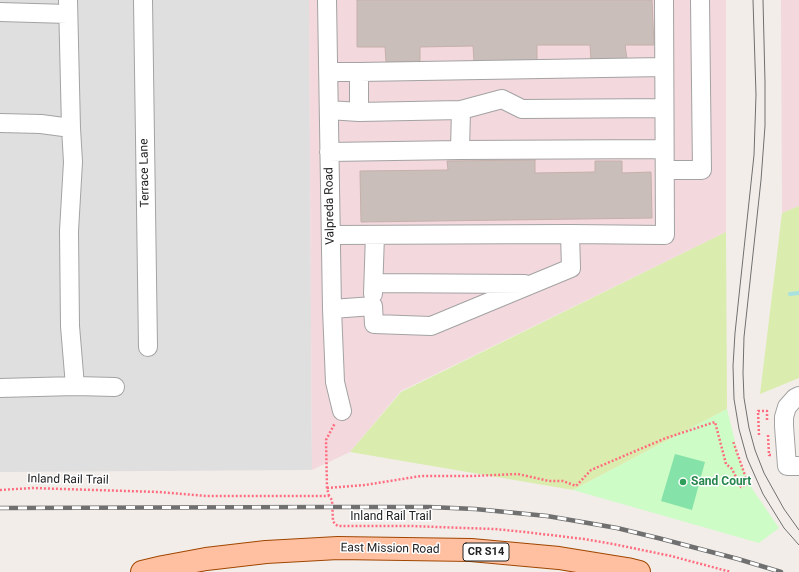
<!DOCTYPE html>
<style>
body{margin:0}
canvas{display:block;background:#f2ede9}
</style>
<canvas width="799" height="572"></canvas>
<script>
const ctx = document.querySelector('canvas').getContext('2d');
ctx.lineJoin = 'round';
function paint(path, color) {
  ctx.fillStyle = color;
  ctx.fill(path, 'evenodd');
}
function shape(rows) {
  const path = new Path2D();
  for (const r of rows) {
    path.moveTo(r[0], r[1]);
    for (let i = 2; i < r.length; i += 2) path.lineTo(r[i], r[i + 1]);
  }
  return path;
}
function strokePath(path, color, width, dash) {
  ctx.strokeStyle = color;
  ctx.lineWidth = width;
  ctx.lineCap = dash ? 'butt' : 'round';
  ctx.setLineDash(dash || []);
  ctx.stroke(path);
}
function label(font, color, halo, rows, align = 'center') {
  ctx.font = font + ' Roboto,sans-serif';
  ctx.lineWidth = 3;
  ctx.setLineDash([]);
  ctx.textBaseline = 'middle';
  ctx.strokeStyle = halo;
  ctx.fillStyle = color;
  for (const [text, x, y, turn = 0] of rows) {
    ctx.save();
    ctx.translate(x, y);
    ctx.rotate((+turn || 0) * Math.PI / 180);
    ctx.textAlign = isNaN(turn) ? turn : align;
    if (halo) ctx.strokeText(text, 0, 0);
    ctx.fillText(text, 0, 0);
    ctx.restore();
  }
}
const residential = shape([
 [0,0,309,0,312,470,0,472]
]);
const commercial = shape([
 [309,0,726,0,726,232,401,391,350,452,312,470],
 [781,0,799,0,799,206,782,213]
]);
const grass = shape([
 [799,206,799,378,760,394,782,213],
 [726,232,727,409,573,490,350,452,401,392]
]);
const park = shape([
 [727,409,740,462,753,490,779,528,759,543,573,490]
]);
const pitch = shape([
 [675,454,705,462,692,510,661,501]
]);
const stream = shape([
 [790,294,799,293]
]);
const building = shape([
 [357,0,652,0,654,45,625,45,627,59,591,60,590,45,537,45,537,60,474,61,473,46,420,47,420,61,386,62,385,47,357,47,357,0],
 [535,160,535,173,595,172,595,161,622,161,622,173,651,172,652,218,361,222,360,171,448,170,447,161,535,160]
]);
const path = shape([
 [759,435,758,411,767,411,767,420],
 [768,435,769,455,772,455],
 [327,488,365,485,421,476,473,476,518,474,549,481,563,481,576,486,591,470,666,438,715,422,726,464,732,469,741,487,748,484,733,441],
 [0,490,32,488,159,492,207,496,329,496,332,500,333,521,335,524,338,526,411,526,464,528,495,529,525,532,584,539,613,544,671,556,731,572],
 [329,496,327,488,326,440,335,423]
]);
const minor = shape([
 [68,0,71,128,73,162,69,231,70,326,75,386],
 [143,0,148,347],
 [327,0,332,309,335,382,342,411],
 [0,12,68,14],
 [328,72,359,72,359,112],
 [359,72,664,67],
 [329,110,359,112,461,110,460,150],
 [461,110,502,99,522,109,664,108],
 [0,123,41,124,71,128],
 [329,152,460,150,664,149],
 [665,170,702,170,700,0],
 [570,234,665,235,664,0],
 [331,235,570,234,571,268,431,326,374,324,373,306,332,309],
 [374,283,525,284],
 [373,294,375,235],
 [0,388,75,386,115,387],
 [799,396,795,398,787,407,784,417,784,426,787,466,799,466]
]);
const major = shape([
 [142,572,163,567,206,559,266,552,338,548,471,550,559,558,627,569,639,572]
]);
const tram = shape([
 [753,0,756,95,754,155,735,333,733,366,734,399,739,429,747,458,763,494,784,528,799,545],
 [763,0,765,82,765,126,761,180,744,337,743,373,744,398,749,428,755,450,764,473,784,509,799,530]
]);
const rail = shape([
 [0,508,331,507,429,507,475,509,547,516,617,528,662,539,738,559,781,572]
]);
const markers = [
 [683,482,4,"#2e9e5b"]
];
const shields = [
 [486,552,46]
];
const shieldNames = [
 ["CR S14",486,552]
];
const streetNames = [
 ["Terrace Lane",145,173,-91],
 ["Valpreda Road",330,206,-91],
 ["Inland Rail Trail",68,480,1],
 ["Inland Rail Trail",391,517],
 ["East Mission Road",390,549,1]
];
const leisureNames = [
 ["Sand Court",691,482]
];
paint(residential, '#e0dfdf');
paint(commercial, '#f3d8dd');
paint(grass, '#dbedae');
paint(park, '#cefcc6');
paint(pitch, '#85e3a9');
strokePath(stream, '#a8e1e0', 4);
paint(building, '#cabebb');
strokePath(building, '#c5b0aa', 1);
strokePath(minor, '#a3a3a3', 20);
strokePath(major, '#a04600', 24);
strokePath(path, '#fe6e80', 2.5, [2, 2]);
strokePath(minor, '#fff', 18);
strokePath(major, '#ffc0a1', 22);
strokePath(tram, '#707070', 1);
strokePath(rail, '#707070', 4.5);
strokePath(rail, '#fff', 3, [9]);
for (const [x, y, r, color] of markers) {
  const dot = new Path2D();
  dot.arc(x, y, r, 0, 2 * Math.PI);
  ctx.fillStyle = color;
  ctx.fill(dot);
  strokePath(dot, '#fff', 1.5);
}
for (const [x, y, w] of shields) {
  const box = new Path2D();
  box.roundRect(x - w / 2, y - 9, w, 18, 3);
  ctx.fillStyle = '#fff';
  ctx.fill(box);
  strokePath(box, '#222', 1);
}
label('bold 11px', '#222', null, shieldNames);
label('12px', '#222', '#fff', streetNames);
label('bold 12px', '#27864d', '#fff', leisureNames, 'left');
</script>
